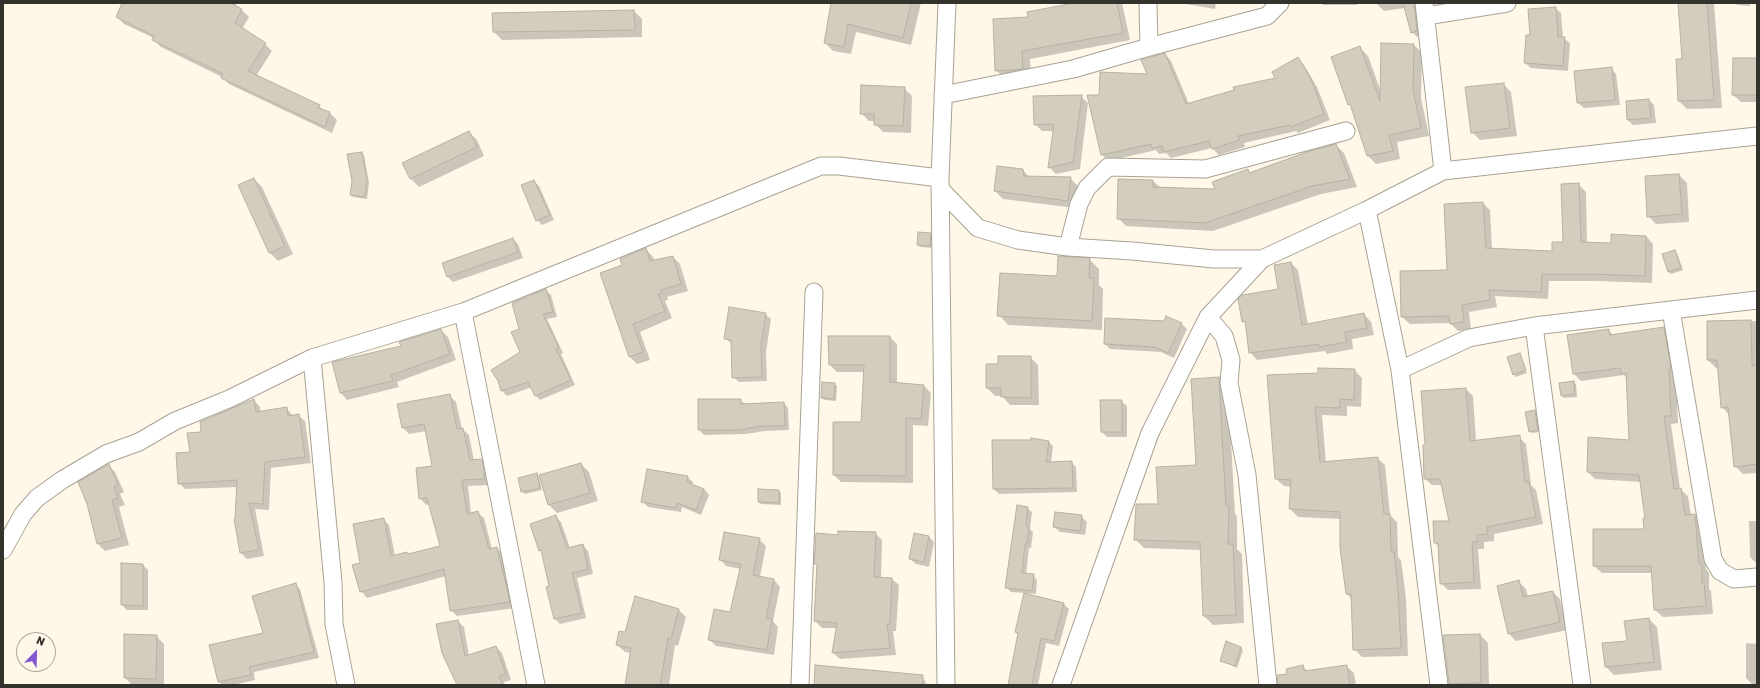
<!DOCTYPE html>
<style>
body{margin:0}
#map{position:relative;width:1760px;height:688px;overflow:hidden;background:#fff8e9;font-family:Rubik,sans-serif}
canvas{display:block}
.frame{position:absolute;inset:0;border:4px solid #34322c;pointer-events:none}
.north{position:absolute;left:16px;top:632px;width:40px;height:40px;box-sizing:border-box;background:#fff8e9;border:1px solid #aea99d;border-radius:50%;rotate:23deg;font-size:11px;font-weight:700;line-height:16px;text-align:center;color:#34322c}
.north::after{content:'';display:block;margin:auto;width:14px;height:18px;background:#8458d1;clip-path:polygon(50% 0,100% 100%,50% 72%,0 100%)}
</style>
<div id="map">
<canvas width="1760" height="688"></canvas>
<div class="frame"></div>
<div class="north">N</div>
</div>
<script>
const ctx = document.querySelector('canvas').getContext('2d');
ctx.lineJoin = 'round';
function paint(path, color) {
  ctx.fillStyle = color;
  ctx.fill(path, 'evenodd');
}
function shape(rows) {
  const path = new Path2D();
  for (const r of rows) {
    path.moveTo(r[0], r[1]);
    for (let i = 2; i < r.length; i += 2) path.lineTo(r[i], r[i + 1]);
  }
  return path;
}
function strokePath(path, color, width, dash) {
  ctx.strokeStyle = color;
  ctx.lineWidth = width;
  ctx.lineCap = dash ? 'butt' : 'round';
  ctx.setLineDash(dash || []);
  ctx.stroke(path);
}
const shadow = shape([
 [124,3,237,3,235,7,242,10,249,17,242,29,265,44,272,51,256,76,319,106,325,112,330,113,337,120,332,133,229,84,222,77,161,47,154,40,154,38,124,24,117,17],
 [832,3,921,3,911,45,856,32,851,54,833,51,825,43],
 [1080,3,1122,3,1130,40,1030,59,1031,76,1004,78,996,70,1029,18],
 [1180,3,1216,3,1215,9],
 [1321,3,1357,3,1357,5,1323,5],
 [1376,3,1416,3,1419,7,1422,36,1417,37,1412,32,1405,8,1384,11],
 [1679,3,1714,4,1722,108,1687,109,1679,101,1683,59],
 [1734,3,1750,3,1750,6,1737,5],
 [1555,8,1561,13,1563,38,1570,43,1568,71,1531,68,1525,63,1531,36],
 [634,11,642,19,642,37,502,40,494,32],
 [1414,45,1422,53,1421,98,1429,136,1397,142,1400,159,1376,164,1368,156,1351,105,1360,48,1368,56,1381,92],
 [1165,54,1171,61,1189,104,1277,78,1298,59,1304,65,1317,87,1330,120,1298,133,1296,131,1244,143,1245,147,1219,155,1212,148,1171,158,1166,153,1159,154,1156,150,1108,161,1102,155,1100,96,1148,75],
 [1757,59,1757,102,1741,102,1733,95],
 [1611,68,1616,74,1620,105,1584,108,1578,103],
 [1503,84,1511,92,1517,136,1480,140,1472,132],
 [904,88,912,96,911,133,883,132,875,124,875,121,869,121,861,113],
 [1081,96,1088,103,1080,169,1056,174,1049,167,1054,131,1042,131,1035,124],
 [1649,100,1654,105,1656,123,1633,125,1628,120],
 [469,132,477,140,484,156,419,187,411,179,403,163],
 [1336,145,1344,153,1357,187,1321,194,1213,231,1126,226,1118,218,1153,181,1161,188,1216,190,1247,171,1251,174],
 [361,153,364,155,369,183,367,199,353,197,351,195],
 [1023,170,1029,177,1070,178,1078,186,1075,208,1003,199,995,191],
 [1679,175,1687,183,1689,222,1656,224,1648,216],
 [254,179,262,187,293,254,278,261,270,253,239,186],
 [534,181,539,186,554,220,542,225,537,220],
 [1578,184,1586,192,1587,243,1612,244,1646,236,1653,244,1652,283,1598,281,1549,281,1548,299,1495,296,1497,307,1469,312,1471,330,1458,331,1450,323,1410,324,1402,317,1401,272,1448,271,1483,203,1490,210,1492,249,1553,252,1564,243],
 [930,234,933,237,932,248,920,247,918,245],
 [513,239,518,244,523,258,453,282,448,277,443,263],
 [646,249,653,257,655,261,673,257,680,264,688,291,667,297,668,300,665,301,672,318,640,332,650,360,637,364,630,357,601,273,623,266],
 [1674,251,1677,253,1683,270,1671,274,1669,272],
 [1089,259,1099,269,1099,285,1103,289,1102,330,1008,325,999,315],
 [1291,263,1298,270,1308,325,1364,314,1371,322,1374,335,1352,339,1353,349,1327,354,1325,351,1257,360,1250,352,1246,324,1243,321,1279,290],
 [546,290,551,295,557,317,547,319,563,353,561,354,575,385,540,400,536,396,532,387,507,396,502,391,521,352,520,329],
 [765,314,771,319,766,352,767,381,739,382,733,377,732,344,725,338],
 [1167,317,1182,324,1187,329,1174,358,1161,352,1110,349,1105,344,1164,322],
 [1757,321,1757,473,1743,474,1735,466,1730,416,1722,407,1718,368,1716,368,1708,360,1708,322],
 [1663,328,1671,336,1676,375,1678,423,1671,424,1680,489,1688,496,1691,516,1695,515,1702,523,1706,569,1709,573,1709,589,1711,591,1713,614,1663,617,1655,610,1652,573,1602,573,1594,566,1645,530,1646,519,1641,482,1595,479,1588,472,1630,441,1627,378,1624,375,1581,381,1574,374,1608,330,1614,336],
 [441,330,448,337,456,360,397,382,399,387,347,400,341,393,402,346],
 [829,337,890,337,897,344,897,383,924,386,931,393,928,426,913,425,913,483,841,482,834,475,861,423,865,372,837,372,830,365],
 [1519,354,1527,373,1516,377,1514,374],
 [1030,357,1038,365,1039,405,1010,405,1002,396,995,396,987,388,999,365],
 [1354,370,1362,378,1361,407,1347,406,1347,416,1322,415,1326,463,1377,458,1385,465,1390,515,1397,522,1398,557,1401,560,1406,598,1408,656,1362,657,1354,649,1352,599,1347,594,1341,519,1298,517,1290,509,1292,487,1284,486,1276,479,1319,374],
 [1219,378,1228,387,1235,514,1237,516,1237,549,1242,554,1244,623,1213,625,1204,616,1201,550,1144,548,1135,539,1137,504,1159,505,1197,466],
 [1573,382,1576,384,1577,397,1564,398,1562,396],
 [823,383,834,384,837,386,836,401,825,400,822,398],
 [1466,389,1473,396,1476,441,1519,437,1526,444,1531,485,1536,490,1543,524,1494,534,1494,541,1484,542,1484,549,1478,549,1481,589,1448,590,1441,583,1439,547,1435,543,1450,522,1443,485,1432,485,1424,478,1426,446,1422,392],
 [450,396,456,402,462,429,469,435,474,461,481,460,488,467,490,485,468,486,471,514,477,512,484,518,492,549,497,548,503,554,515,608,457,616,451,610,446,576,367,598,361,591,361,564,383,519,389,525,395,556,409,555,441,547,430,504,426,505,420,498,433,467,426,431,409,434,403,428,399,405],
 [254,400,260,407,261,412,286,408,293,416,298,415,305,421,311,463,271,468,269,510,255,509,264,556,247,559,241,553,236,519,238,487,185,489,179,483,191,453,202,432],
 [740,400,745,404,784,403,788,408,789,430,765,431,746,434,704,435,699,430],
 [1121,401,1127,406,1127,437,1107,437,1102,432],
 [1535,411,1537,413,1540,432,1532,433,1530,431],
 [993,441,1048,441,1053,446,1051,463,1071,462,1076,467,1077,492,999,494,994,489],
 [581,464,589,472,598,501,557,513,549,505],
 [108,465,115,472,124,492,120,494,125,505,119,507,129,545,105,551,98,544],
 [536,474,539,477,542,490,525,494,522,492,519,479],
 [687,477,693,482,692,485,704,489,709,495,701,515,682,507,681,512,648,507,642,501],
 [779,491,781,493,781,505,761,504,759,502],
 [1027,508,1032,512,1030,529,1033,532,1031,548,1029,548,1026,575,1033,575,1037,580,1036,594,1026,593,1026,595,1064,604,1069,609,1059,646,1046,643,1038,685,1008,685,1018,635,1016,632,1025,593,1011,592,1006,587],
 [1081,516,1087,522,1085,535,1060,532,1054,527],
 [556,517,561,522,570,548,583,545,588,551,593,574,577,578,586,618,560,624,555,619,543,553,540,550],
 [1749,521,1757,521,1757,564,1750,557],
 [875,533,882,540,881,578,892,579,899,585,896,631,893,631,896,655,840,659,833,653,837,628,822,628,815,621,818,565,815,563,839,536],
 [929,537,934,542,929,567,916,564,910,559],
 [759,539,766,546,760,577,774,580,780,587,773,621,778,627,774,655,716,646,710,640,731,613,741,569,726,566,720,559],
 [143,565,148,570,148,610,127,610,122,605],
 [1519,582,1526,589,1528,597,1553,592,1560,599,1567,630,1516,641,1509,634],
 [295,584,300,589,319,658,254,672,255,680,233,685,222,685,219,682,264,634],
 [636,597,679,610,686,617,678,646,675,645,669,685,626,685,631,653,625,652,617,645,626,633],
 [1649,619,1657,627,1662,670,1614,675,1606,667],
 [458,621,464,627,469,656,496,647,502,653,511,680,504,682,505,685,458,685],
 [1480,635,1488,643,1489,685,1451,685,1450,684],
 [156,636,164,644,164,685,132,685,125,678],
 [1746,643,1757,644,1757,685,1753,685,1746,678],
 [1241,647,1243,650,1237,668,1221,660],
 [1303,666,1308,672,1346,666,1354,673,1356,685,1290,685],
 [920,676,926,682,925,685,815,685],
 [1253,684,1255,685,1239,685]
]);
const building = shape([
 [122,3,230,3,242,9,235,23,266,43,248,71,320,105,318,108,330,112,325,127,221,78,223,74,152,40,154,36,116,17,122,3],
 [831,3,911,3,903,38,848,24,844,47,824,43,831,3],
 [1074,3,1117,3,1123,33,1022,51,1023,69,995,71,993,19,1028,17,1027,12,1074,3],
 [1403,3,1414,3,1417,31,1411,33,1403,3],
 [1678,3,1707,3,1714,100,1678,101,1676,59,1682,59,1678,3],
 [1556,7,1558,37,1565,37,1563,66,1524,63,1526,35,1530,35,1528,9,1556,7],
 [634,10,635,30,493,32,492,13,634,10],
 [1381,43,1414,44,1413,90,1421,128,1389,135,1393,151,1367,156,1350,104,1348,105,1331,57,1360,46,1380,101,1381,43],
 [1165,53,1186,104,1234,90,1233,87,1275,78,1272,72,1298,57,1311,79,1324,114,1291,127,1290,125,1238,136,1239,140,1212,149,1209,141,1164,152,1162,146,1152,148,1151,144,1101,155,1087,95,1099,95,1100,72,1147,74,1141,60,1165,53],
 [1733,58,1757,58,1757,95,1732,95,1733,58],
 [1612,67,1615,100,1577,103,1574,71,1612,67],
 [1504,83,1510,128,1471,133,1465,87,1504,83],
 [861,85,905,87,903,126,874,125,874,114,860,114,861,85],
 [1082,95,1073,162,1048,168,1054,124,1034,125,1033,96,1082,95],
 [1649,99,1651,118,1627,120,1626,101,1649,99],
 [469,131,477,147,410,179,402,163,469,131],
 [1336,144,1350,179,1312,186,1205,223,1117,219,1118,179,1153,180,1153,187,1215,189,1212,182,1248,169,1249,173,1307,152,1336,144],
 [362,152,367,180,365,197,350,195,352,181,347,154,362,152],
 [997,166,1023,169,1024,176,1071,177,1068,201,994,191,997,166],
 [1679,174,1682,214,1647,217,1645,176,1679,174],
 [254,178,285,246,269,253,238,185,254,178],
 [534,180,550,215,536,221,521,185,534,180],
 [1579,183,1581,242,1611,243,1611,234,1646,236,1645,276,1590,274,1542,274,1541,292,1489,290,1490,300,1462,305,1464,322,1450,324,1449,316,1401,317,1400,271,1447,270,1444,204,1483,202,1486,248,1552,251,1552,242,1563,242,1561,184,1579,183],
 [918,232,931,233,930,246,917,245,918,232],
 [513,238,518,252,447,277,442,263,513,238],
 [646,248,650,261,673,256,681,284,661,290,662,292,658,294,665,311,633,324,643,352,629,357,600,273,622,265,620,259,646,248],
 [1675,250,1681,268,1668,272,1662,254,1675,250],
 [1058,256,1090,258,1089,278,1094,278,1092,321,997,316,1000,273,1057,276,1058,256],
 [1291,262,1302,325,1364,313,1367,328,1345,332,1347,342,1319,347,1319,344,1249,353,1245,321,1242,322,1238,299,1242,295,1278,289,1274,265,1291,262],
 [546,289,553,312,543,314,559,348,556,349,571,380,535,396,528,382,501,391,498,381,491,370,520,352,511,332,519,329,512,303,546,289],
 [729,307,766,313,761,346,762,377,732,378,731,340,724,339,729,307],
 [1166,316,1182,323,1168,353,1155,347,1104,344,1105,318,1164,321,1166,316],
 [1751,320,1752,366,1757,365,1757,464,1734,467,1728,407,1721,408,1717,360,1707,360,1707,321,1751,320],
 [1664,327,1671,367,1669,368,1671,416,1664,416,1674,489,1681,488,1685,515,1695,514,1699,564,1702,564,1702,583,1704,582,1706,606,1654,610,1651,566,1593,566,1593,529,1644,529,1643,518,1645,518,1639,475,1587,472,1588,437,1629,440,1626,373,1621,374,1620,368,1573,374,1567,335,1609,329,1610,335,1664,327],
 [441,329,450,354,391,375,393,381,340,393,332,362,401,346,399,342,441,329],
 [828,336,890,336,890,382,924,385,921,419,906,418,906,476,833,475,833,422,861,422,864,365,829,365,828,336],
 [1520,353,1526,370,1513,375,1507,357,1520,353],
 [998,356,1031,356,1031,398,1001,397,1001,388,986,388,986,364,998,364,998,356],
 [1318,368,1355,369,1354,400,1340,399,1340,408,1315,407,1320,462,1378,457,1384,514,1390,514,1391,552,1394,552,1398,590,1401,648,1353,650,1351,594,1346,594,1340,548,1340,512,1289,509,1291,480,1275,479,1267,375,1318,373,1318,368],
 [1219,377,1226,506,1229,506,1228,544,1233,544,1236,615,1203,616,1200,542,1134,540,1136,504,1158,504,1156,467,1196,465,1191,379,1219,377],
 [1574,381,1575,394,1561,396,1559,383,1574,381],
 [822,382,835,383,834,399,821,398,822,382],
 [1466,388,1470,441,1520,435,1525,482,1529,482,1536,517,1487,527,1487,534,1477,535,1477,542,1472,542,1474,582,1440,584,1438,543,1434,543,1433,521,1449,521,1440,479,1424,479,1423,445,1425,445,1421,391,1466,388],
 [450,394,457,429,463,428,470,460,482,459,484,471,484,479,462,480,467,514,478,511,489,549,497,547,510,602,450,611,444,569,360,592,352,565,360,563,353,524,384,518,391,556,407,552,408,554,440,546,427,498,419,499,416,468,432,466,424,424,402,428,397,404,450,394],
 [254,399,256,412,287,407,288,416,299,414,305,457,265,462,263,504,249,503,259,550,240,553,234,519,235,518,237,480,178,484,176,453,190,452,187,433,201,432,200,422,254,399],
 [698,399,741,399,741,404,784,402,785,426,759,426,741,430,698,430,698,399],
 [1100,400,1122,400,1122,432,1101,432,1100,400],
 [1535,410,1538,430,1529,432,1525,412,1535,410],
 [1031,438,1049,441,1046,462,1072,461,1073,488,993,489,992,440,1031,440,1031,438],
 [581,463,590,493,548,505,539,475,581,463],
 [109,464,118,485,114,487,118,498,112,500,122,538,97,544,87,504,78,482,109,464],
 [647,469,688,476,687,482,704,489,696,510,677,503,676,508,641,502,647,469],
 [537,473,540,488,521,492,518,478,537,473],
 [758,489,779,490,779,503,758,502,758,489],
 [1017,505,1028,507,1026,526,1029,527,1027,544,1025,544,1022,573,1034,574,1032,591,1005,588,1017,505],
 [1055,512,1082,515,1080,531,1053,527,1055,512],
 [556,515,567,548,583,544,588,569,572,573,582,613,554,619,546,587,549,586,541,550,539,551,530,524,556,515],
 [838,531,876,532,874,577,892,578,890,624,887,624,890,648,832,653,837,623,814,621,817,564,814,564,816,533,838,535,838,531],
 [724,532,760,538,753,575,774,579,766,618,772,619,767,650,708,640,714,609,730,612,741,564,719,560,724,532],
 [914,533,929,536,924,562,909,559,914,533],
 [121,563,143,564,143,606,121,605,121,563],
 [1519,580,1523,597,1553,591,1560,622,1508,634,1497,586,1519,580],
 [296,583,314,652,249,667,251,675,218,682,209,645,263,633,252,596,296,583],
 [1024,593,1064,603,1054,641,1041,638,1032,685,1008,685,1018,633,1015,632,1024,593],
 [635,596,679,609,671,639,668,638,660,685,625,685,631,648,616,645,619,631,625,632,635,596],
 [1649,618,1654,662,1605,667,1602,643,1627,641,1624,621,1649,618],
 [458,620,465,656,496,646,506,674,499,676,503,685,457,685,442,653,436,624,458,620],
 [124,634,157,635,156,679,124,678,124,634],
 [1480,634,1481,683,1449,684,1443,635,1480,634],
 [1226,641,1241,647,1235,666,1220,661,1226,641],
 [815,665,923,675,923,685,814,685,815,665],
 [1303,665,1304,671,1347,665,1350,685,1278,685,1277,675,1287,674,1286,669,1303,665]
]);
const street = shape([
 [1148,3,1149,47],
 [1424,3,1443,171],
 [1426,16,1507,3],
 [943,95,1073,69,1149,47,1267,16,1280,3],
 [940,189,978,228,1018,240,1068,247,1132,251,1214,259,1262,259,1367,210,1443,171,1757,136],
 [1367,210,1400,370,1439,685],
 [1068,247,1079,204,1087,188,1108,167,1205,169,1346,131],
 [1671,310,1713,559,1720,571,1734,579,1757,577],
 [463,312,536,685],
 [1208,317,1224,336,1231,360,1229,383,1247,475,1268,685],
 [1534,326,1582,685],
 [312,358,333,582,334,624,346,685],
 [1400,370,1469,338,1534,326,1757,300],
 [3,550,23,514,37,498,62,480,106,454,139,442,175,421,229,399,312,358,463,312,821,166,839,166,940,178],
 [800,685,814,292],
 [946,685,940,178,947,3],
 [1061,685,1150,433,1208,317,1262,259]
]);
paint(shadow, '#0003');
paint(building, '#d3cdbe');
strokePath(building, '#b7b1a3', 1);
strokePath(street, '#a8a294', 19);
strokePath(street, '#fff', 17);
</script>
